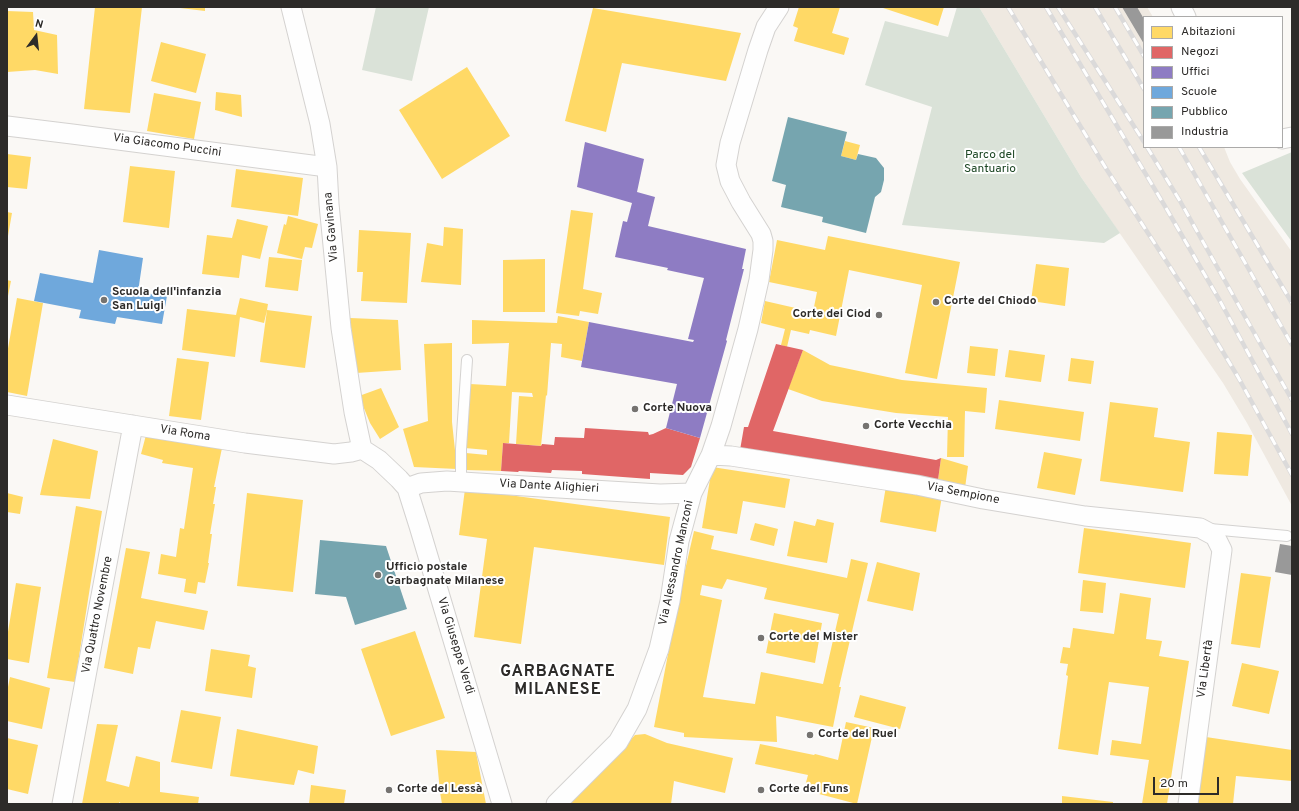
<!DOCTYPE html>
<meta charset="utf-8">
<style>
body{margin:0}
#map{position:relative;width:1299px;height:811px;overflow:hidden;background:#faf8f5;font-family:Overpass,sans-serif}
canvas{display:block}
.frame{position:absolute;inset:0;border:8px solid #2d2b29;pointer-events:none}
.legend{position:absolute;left:1143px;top:16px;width:140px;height:132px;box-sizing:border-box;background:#fff;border:1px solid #abaaa9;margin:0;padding:5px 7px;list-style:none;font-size:12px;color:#2d2b29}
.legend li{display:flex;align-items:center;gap:8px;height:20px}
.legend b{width:20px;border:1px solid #abaaa9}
.north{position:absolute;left:16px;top:16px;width:40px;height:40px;-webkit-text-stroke:3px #fff;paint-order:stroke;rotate:15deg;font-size:11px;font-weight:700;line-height:16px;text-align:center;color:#2d2b29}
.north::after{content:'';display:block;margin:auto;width:14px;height:18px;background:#2d2b29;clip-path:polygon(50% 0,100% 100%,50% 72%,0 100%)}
.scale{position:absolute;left:1153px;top:777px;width:66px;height:18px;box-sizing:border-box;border:2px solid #2d2b29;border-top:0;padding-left:5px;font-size:12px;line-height:14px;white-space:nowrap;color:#2d2b29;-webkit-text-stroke:3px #fff;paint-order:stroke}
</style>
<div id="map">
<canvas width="1299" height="811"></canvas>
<div class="frame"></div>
<ul class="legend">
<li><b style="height:11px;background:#ffd966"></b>Abitazioni</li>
<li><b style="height:11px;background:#e06666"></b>Negozi</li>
<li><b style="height:11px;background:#8e7cc3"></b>Uffici</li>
<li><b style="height:11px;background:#6fa8dc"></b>Scuole</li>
<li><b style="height:11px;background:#76a5af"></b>Pubblico</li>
<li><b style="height:11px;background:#999"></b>Industria</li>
</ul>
<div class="north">N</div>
<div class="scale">20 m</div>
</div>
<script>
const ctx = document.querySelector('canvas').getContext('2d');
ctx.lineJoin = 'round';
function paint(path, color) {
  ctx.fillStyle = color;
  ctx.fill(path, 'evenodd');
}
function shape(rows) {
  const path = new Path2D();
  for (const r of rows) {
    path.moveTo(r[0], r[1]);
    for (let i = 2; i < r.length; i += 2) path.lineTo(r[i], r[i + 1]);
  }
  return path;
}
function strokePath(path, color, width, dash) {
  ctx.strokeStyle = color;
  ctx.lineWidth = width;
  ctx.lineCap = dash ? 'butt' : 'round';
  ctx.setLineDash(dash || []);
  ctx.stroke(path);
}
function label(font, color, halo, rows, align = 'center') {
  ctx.font = font + ' Overpass,sans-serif';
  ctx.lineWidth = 4;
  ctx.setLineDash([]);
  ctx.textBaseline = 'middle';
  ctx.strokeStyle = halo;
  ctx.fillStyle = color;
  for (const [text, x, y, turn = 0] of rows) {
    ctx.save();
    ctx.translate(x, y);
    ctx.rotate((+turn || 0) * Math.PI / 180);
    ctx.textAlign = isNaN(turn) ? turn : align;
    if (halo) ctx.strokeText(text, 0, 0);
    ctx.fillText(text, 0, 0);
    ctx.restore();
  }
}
const built = shape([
 [979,7,1147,7,1153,17,1144,17,1144,147,1224,147,1230,162,1240,179,1292,252,1292,506,1247,423,1223,383,1081,177]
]);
const green = shape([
 [376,7,429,7,412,81,362,70],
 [957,7,979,7,1081,177,1120,233,1104,243,902,225,932,107,865,85,885,21,948,37],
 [1292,152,1292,242,1242,173]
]);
const homes = shape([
 [95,7,142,7,130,113,84,109],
 [180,7,205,7,205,11,180,8],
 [799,7,840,7,832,33,849,38,844,55,794,41,798,28,793,26],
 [880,7,944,7,938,26],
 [593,8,741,33,726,81,622,63,606,132,565,121],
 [7,11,33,12,34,30,57,35,58,74,35,70,7,72],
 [161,42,206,54,196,93,151,81],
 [467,67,510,136,442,179,399,110],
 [216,92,241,95,242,117,215,110],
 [154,93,201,102,194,139,147,131],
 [845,141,860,145,856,160,841,156],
 [7,154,31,157,27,189,7,187],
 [130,166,175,171,169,228,123,222],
 [236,169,303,178,298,216,231,207],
 [571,210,593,213,583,289,602,293,598,314,580,311,579,316,556,313],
 [7,212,12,213,8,236,7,236],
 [288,216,318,224,312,248,305,247,302,259,277,253,284,224,286,225],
 [237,219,268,226,260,259,242,255,239,278,202,274,207,235,232,238],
 [444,227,463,229,461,285,421,282,427,243,443,246],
 [359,230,411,233,407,303,361,301,363,272,357,272],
 [828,236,960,262,937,379,905,373,922,285,849,270,836,336,810,330,809,334,791,330,787,347,781,345,785,329,761,323,765,301,813,312,817,292,769,282,777,240,825,250],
 [269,257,302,260,298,291,265,287],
 [545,259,545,312,503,312,503,260],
 [1036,264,1069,268,1065,306,1031,301],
 [7,280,11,281,8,296,7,296],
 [17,298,43,303,27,396,7,392,7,354],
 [240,298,268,304,267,310,312,316,305,368,260,362,267,310,264,323,240,317,235,357,182,350,187,309,236,315],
 [558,316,589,322,582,361,561,357,562,344,551,343,547,396,546,395,541,446,516,444,519,396,533,397,532,393,512,392,509,443,503,443,501,471,465,470,466,453,487,455,487,450,465,448,470,384,506,386,509,343,472,344,472,320,557,323],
 [350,318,398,320,401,370,356,373],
 [452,343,452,422,457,469,414,467,403,429,428,421,424,344],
 [970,346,998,349,995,376,967,373],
 [803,350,830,365,902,380,987,388,985,413,965,411,964,457,947,457,948,417,896,413,822,401,788,389],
 [1009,350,1045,355,1041,382,1005,377],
 [177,358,209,362,201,420,169,416],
 [1071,358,1094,361,1091,384,1068,381],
 [381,388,399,427,380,439,370,423,359,396],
 [999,400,1084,412,1080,441,995,429],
 [1110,402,1158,408,1154,437,1190,442,1183,492,1100,481],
 [1217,432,1252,435,1248,476,1214,474],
 [146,435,222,448,214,487,216,487,213,504,215,504,210,534,212,534,208,563,209,563,205,583,198,582,196,594,184,592,186,579,158,574,161,554,176,557,180,528,184,529,193,468,162,463,163,460,141,454],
 [53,439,98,451,90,499,40,495],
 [1044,452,1082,459,1075,495,1037,488],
 [941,458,968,466,965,488,938,480],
 [712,467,790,479,785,508,743,501,737,534,702,528],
 [886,486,942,496,936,532,880,522],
 [465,489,670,517,664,565,534,547,521,644,474,637,487,539,459,535],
 [7,493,23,497,20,514,7,512],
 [247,493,303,500,293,592,237,586],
 [76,506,102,511,75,682,47,678],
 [817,519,834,523,827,563,787,556,794,521,815,526],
 [755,523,778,529,774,546,750,540],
 [1084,528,1191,543,1185,588,1078,573],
 [694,531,714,536,711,549,847,578,851,559,868,563,839,687,841,687,833,727,776,716,777,742,684,737,684,733,654,727,680,592],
 [727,579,767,588,764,599,839,614,823,684,761,672,755,704,703,697,722,600,700,595,702,585,722,589],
 [126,548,150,552,141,598,208,611,204,630,156,621,150,649,138,647,133,674,104,668],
 [877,562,920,573,913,611,867,601],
 [1241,573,1271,577,1260,648,1231,644],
 [1083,580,1106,583,1103,613,1080,611],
 [16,583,41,587,29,663,7,659,7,638],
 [1120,593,1151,598,1146,639,1162,641,1159,656,1189,661,1167,804,1142,804,1149,760,1110,755,1112,740,1141,744,1149,687,1109,682,1098,755,1058,749,1068,676,1066,675,1068,664,1060,663,1063,647,1070,648,1073,628,1114,634],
 [774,613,822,623,815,663,766,653],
 [415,631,445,718,391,736,361,649],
 [211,649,250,655,248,666,256,668,252,698,205,691],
 [1242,663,1279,671,1269,714,1232,706],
 [10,677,50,688,42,729,7,721,7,692],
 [860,695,906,707,900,729,854,717],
 [181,710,221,717,212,769,171,762],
 [846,722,874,728,857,804,804,790,808,775,755,764,760,744,814,755,815,754,838,760],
 [97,724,118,725,106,781,129,787,136,756,160,762,160,792,199,797,198,804,122,804,119,802,119,804,82,804],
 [237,729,318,746,314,774,298,770,294,785,230,776],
 [645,734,667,743,733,758,725,793,674,781,671,804,570,804,635,735],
 [1206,737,1292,750,1292,781,1236,776,1233,804,1195,804],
 [7,738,38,745,28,794,7,789],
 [436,750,476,752,486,804,442,804,440,792],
 [311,785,346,790,344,804,309,804],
 [1062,796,1113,802,1113,804,1062,804]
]);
const shops = shape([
 [776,344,803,350,773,431,936,460,941,458,938,480,740,450,744,427,748,427],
 [585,428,648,432,649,435,653,434,666,428,700,438,691,467,683,475,650,473,650,479,582,474,582,471,552,470,551,473,519,471,518,472,501,471,503,443,541,446,542,444,554,445,555,437,584,438]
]);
const offices = shape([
 [585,142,644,159,637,192,655,197,648,226,746,249,742,269,744,269,726,340,727,341,700,438,666,428,677,384,581,367,589,322,693,342,694,340,688,339,704,278,667,270,668,268,615,257,623,221,627,222,632,203,577,187]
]);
const schools = shape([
 [99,250,143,258,138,292,167,296,162,324,117,317,115,324,79,318,81,310,34,301,40,273,93,283]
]);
const public = shape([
 [788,117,847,132,841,156,856,160,858,154,876,158,884,168,884,180,881,192,875,197,866,233,822,222,823,217,781,207,786,185,772,181],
 [320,540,386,546,407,609,355,625,346,597,315,594]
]);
const industry = shape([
 [1122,7,1137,7,1144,19,1144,44],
 [1280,544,1292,546,1292,575,1275,572]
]);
const service = shape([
 [461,482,461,449,467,360],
 [1210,529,1287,536]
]);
const minor = shape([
 [291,7,320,124,327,167,329,204,341,328,354,412,362,449],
 [1181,7,1186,17],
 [7,126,72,134,327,167],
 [1282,139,1292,137],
 [7,405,245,443,334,454,351,452,362,449],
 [362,449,379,460,399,479,407,488,419,526,502,804],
 [711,455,731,456,917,485,983,499,1085,516,1200,528,1215,536,1222,550,1188,804],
 [407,488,421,483,447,481,525,486,660,494,692,493],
 [62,804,133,425],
 [556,804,618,742,637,709,659,649,670,601,679,541,692,493,711,455,721,426,748,329,759,280,763,250,763,241,761,234,741,202,730,181,726,165,730,143,758,50,766,27,779,7]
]);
const rail = shape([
 [1008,7,1107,170,1196,307,1238,377,1292,475],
 [1046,7,1166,208,1220,301,1292,434],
 [1058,7,1144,142],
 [1095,7,1144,89],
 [1115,7,1144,56],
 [1147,147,1180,201,1292,400],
 [1179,147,1292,345],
 [1199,147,1292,303]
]);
const markers = [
 [104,300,4,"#757370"],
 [936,302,4,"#757370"],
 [879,315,4,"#757370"],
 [635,409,4,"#757370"],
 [866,426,4,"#757370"],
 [378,575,4,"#757370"],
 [761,638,4,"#757370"],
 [810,735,4,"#757370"],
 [389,790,4,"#757370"],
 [761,790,4,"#757370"]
];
const streetNames = [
 ["Via Giacomo Puccini",167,146,8],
 ["Via Gavinana",332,227,-95],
 ["Via Roma",185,434,9],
 ["Via Dante Alighieri",549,487,3],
 ["Via Sempione",963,494,11],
 ["Via Alessandro Manzoni",677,563,-78],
 ["Via Quattro Novembre",98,615,-79],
 ["Via Giuseppe Verdi",455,646,73],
 ["Via Libertà",1206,669,-82]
];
const parkNames = [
 ["Parco del",990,156],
 ["Santuario",990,170]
];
const poiNames = [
 ["Scuola dell'infanzia",112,293],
 ["San Luigi",112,307],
 ["Corte del Chiodo",944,302],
 ["Corte dei Ciod",871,315,"right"],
 ["Corte Nuova",643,409],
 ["Corte Vecchia",874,426],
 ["Ufficio postale",386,568],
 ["Garbagnate Milanese",386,582],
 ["Corte del Mister",769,638],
 ["Corte del Ruel",818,735],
 ["Corte del Lessà",397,790],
 ["Corte del Funs",769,790]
];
const districtNames = [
 ["GARBAGNATE",558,673],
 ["MILANESE",558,691]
];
paint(built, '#efe9e1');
paint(green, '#dae2d8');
paint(homes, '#ffd966');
paint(shops, '#e06666');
paint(offices, '#8e7cc3');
paint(schools, '#6fa8dc');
paint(public, '#76a5af');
paint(industry, '#999');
strokePath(service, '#d4d2d0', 12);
strokePath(minor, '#d4d2d0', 21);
strokePath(service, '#fefefe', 10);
strokePath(minor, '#fefefe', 19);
strokePath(rail, '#dbdada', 4.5);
strokePath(rail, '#fff', 3, [9]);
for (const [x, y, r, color] of markers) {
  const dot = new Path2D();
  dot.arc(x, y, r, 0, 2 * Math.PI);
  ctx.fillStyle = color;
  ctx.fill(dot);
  strokePath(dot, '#fff', 1.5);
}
label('12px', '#2d2b29', '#fff', streetNames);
label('12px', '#1b4522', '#fff', parkNames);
label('bold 12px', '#2d2b29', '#fff', poiNames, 'left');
ctx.letterSpacing = '1px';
label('bold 16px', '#2d2b29', '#fff', districtNames);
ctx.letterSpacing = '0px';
</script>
